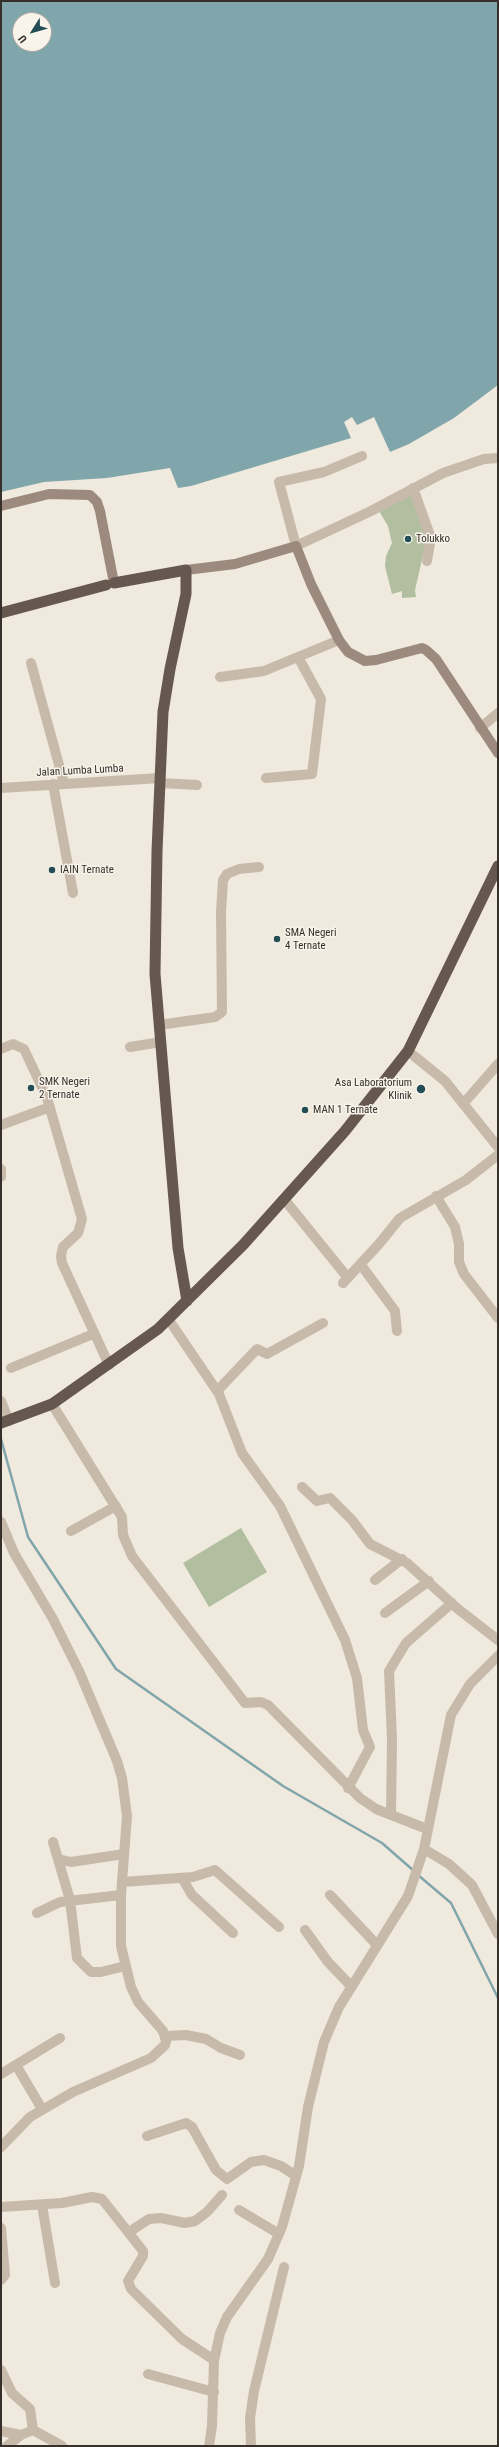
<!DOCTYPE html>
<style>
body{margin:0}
#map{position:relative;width:499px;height:2447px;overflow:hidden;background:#f0e9de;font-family:"Roboto Condensed",sans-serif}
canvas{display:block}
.frame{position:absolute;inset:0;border:2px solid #362f2a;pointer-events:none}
.north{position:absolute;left:12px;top:12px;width:40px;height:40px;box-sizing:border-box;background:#f8f3eb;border:1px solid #aaa59e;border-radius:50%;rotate:233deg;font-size:11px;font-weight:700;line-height:16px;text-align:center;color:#362f2a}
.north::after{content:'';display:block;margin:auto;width:14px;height:18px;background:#234d54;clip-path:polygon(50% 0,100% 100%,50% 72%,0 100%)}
</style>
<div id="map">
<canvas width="499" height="2447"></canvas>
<div class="frame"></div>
<div class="north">U</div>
</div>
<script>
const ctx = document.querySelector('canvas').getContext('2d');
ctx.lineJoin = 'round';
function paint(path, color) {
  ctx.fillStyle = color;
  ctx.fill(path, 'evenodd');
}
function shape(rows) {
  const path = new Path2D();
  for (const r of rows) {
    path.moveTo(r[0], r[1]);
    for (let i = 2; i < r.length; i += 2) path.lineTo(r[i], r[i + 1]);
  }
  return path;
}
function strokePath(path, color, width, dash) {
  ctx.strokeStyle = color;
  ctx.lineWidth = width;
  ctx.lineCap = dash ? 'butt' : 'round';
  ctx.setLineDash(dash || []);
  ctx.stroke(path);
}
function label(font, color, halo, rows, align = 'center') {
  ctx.font = font + ' "Roboto Condensed",sans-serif';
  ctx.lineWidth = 3;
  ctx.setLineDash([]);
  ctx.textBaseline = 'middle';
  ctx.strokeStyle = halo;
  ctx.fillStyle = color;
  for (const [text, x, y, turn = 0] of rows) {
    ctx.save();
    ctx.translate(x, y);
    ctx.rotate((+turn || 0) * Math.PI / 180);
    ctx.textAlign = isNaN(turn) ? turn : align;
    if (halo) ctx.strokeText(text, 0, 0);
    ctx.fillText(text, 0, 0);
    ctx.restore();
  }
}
const green = shape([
 [412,491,427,538,415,590,416,597,402,598,402,591,392,594,385,566,386,556,392,543,388,526,379,511],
 [241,1528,267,1572,209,1607,183,1563]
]);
const water = shape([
 [1,1,498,1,498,385,454,418,409,444,390,452,374,417,357,425,352,417,344,422,351,438,191,486,178,488,170,468,107,478,44,482,1,492],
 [20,20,44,20,44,44,20,44]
]);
const stream = shape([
 [1,1439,28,1537,116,1669,283,1786,382,1843,414,1871],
 [418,1875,451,1903,498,1998]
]);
const minor = shape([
 [362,456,324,472,279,482,296,546,369,512,443,473,484,459,498,458],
 [413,488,431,538,427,561],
 [31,663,64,783],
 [220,677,264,671,339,640],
 [480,728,498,713],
 [266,778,312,774,321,699,298,657],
 [160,783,197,785],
 [53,784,73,893],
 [1,788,160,778],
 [159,1025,215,1017,222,1012,221,912,223,880,227,874,239,869,259,867],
 [130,1047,161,1042],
 [1,1049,13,1044,24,1049,47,1098,82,1219,78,1233,63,1247,61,1256,62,1263,109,1365],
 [408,1051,445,1081,498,1147],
 [463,1104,498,1064],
 [1,1125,50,1107],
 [1,1169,1,1177],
 [436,1196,455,1227,459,1244,459,1262,464,1274,498,1318],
 [284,1199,348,1278],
 [361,1265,395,1311,397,1331],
 [343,1283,379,1244,400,1218,466,1180,498,1155],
 [169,1320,219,1394,242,1453,280,1506,345,1640,357,1678,363,1730,370,1747,348,1788],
 [11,1368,93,1334],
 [217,1391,257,1349,267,1354,323,1323],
 [1,1401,9,1421],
 [52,1404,122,1517,123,1535,132,1556,245,1703,261,1702,268,1705,360,1798,376,1809,427,1829],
 [302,1487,317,1501,330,1498,352,1520,370,1544,407,1563,458,1609,498,1640],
 [71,1531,116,1506],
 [375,1580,402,1559],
 [385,1613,429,1581],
 [391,1815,392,1739,389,1671,406,1643,452,1603],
 [53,1842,70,1900,77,1958,91,1972,101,1972,125,1966],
 [424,1849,449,1864,472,1885,498,1934],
 [58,1859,71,1862,124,1854],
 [182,1878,192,1895,233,1933],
 [122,1882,193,1877,215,1870,279,1927],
 [330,1895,377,1945],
 [37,1913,60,1902,121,1895],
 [305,1930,328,1962,351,1986],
 [166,2036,186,2035,206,2039,221,2048,240,2055],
 [16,2065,42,2109],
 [1,2074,60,2038],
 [147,2136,186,2123,192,2127,216,2170,227,2179,251,2162,264,2160,281,2166,296,2176],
 [42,2205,55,2283],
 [1,2207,62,2203,92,2197,102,2199,143,2251,143,2256,128,2281,131,2289,182,2339,214,2360],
 [239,2210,279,2234],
 [129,2232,149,2219,161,2218,185,2223,195,2221,207,2212,222,2195],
 [148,2374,214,2392],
 [1,2431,21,2435,33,2430],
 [7,2446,21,2435],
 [209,2446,212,2426,214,2361,220,2333,227,2317,268,2259,282,2227,299,2166,308,2107,324,2042,339,2007,408,1896,424,1849,451,1715,470,1684,498,1656],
 [251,2446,250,2418,254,2391,284,2267]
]);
const tertiary = shape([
 [1,1522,14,1553,53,1619,79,1671,117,1761,122,1778,127,1816,121,1895,121,1946,131,1987,138,2002,163,2031,166,2041,165,2045,151,2058,73,2092,30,2117,1,2147],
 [1,2228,5,2275,1,2280],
 [1,2370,12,2393,30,2409,33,2430,62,2446]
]);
const secondary = shape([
 [1,506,49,494,90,495,97,502,100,511,114,583],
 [186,570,235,564,296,546,311,584,339,640,348,652,365,661,376,660,422,648,426,650,436,659,498,753]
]);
const trunk = shape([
 [114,583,186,570,186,594,170,669,163,712,157,851,155,974,178,1248,187,1301],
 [1,613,106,585],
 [1,1423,52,1404,158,1329,243,1245,345,1131,408,1051,498,866]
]);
const markers = [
 [408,539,4,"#234d54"],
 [52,870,4,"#234d54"],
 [277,939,4,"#234d54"],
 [31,1088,4,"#234d54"],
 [421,1089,5,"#234d54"],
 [305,1110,4,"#234d54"]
];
const poiNames = [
 ["Tolukko",416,539],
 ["IAIN Ternate",60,870],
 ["SMA Negeri",285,933],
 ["4 Ternate",285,946],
 ["SMK Negeri",39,1082],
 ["2 Ternate",39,1095],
 ["Asa Laboratorium",412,1083,"right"],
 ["Klinik",412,1096,"right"],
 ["MAN 1 Ternate",313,1110]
];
const streetNames = [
 ["Jalan Lumba Lumba",80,771,-3]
];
paint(green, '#b2bea0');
paint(water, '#80a6ab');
strokePath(stream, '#80a6ab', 2.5);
strokePath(minor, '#c7baab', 10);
strokePath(tertiary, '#c7baab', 10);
strokePath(secondary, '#9b8a7d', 10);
strokePath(trunk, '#66584f', 11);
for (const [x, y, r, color] of markers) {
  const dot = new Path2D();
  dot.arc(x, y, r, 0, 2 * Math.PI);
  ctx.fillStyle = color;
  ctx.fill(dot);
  strokePath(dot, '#f8f3eb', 1.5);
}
label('11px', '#362f2a', '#f8f3eb', poiNames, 'left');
label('11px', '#362f2a', '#f8f3eb', streetNames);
</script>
